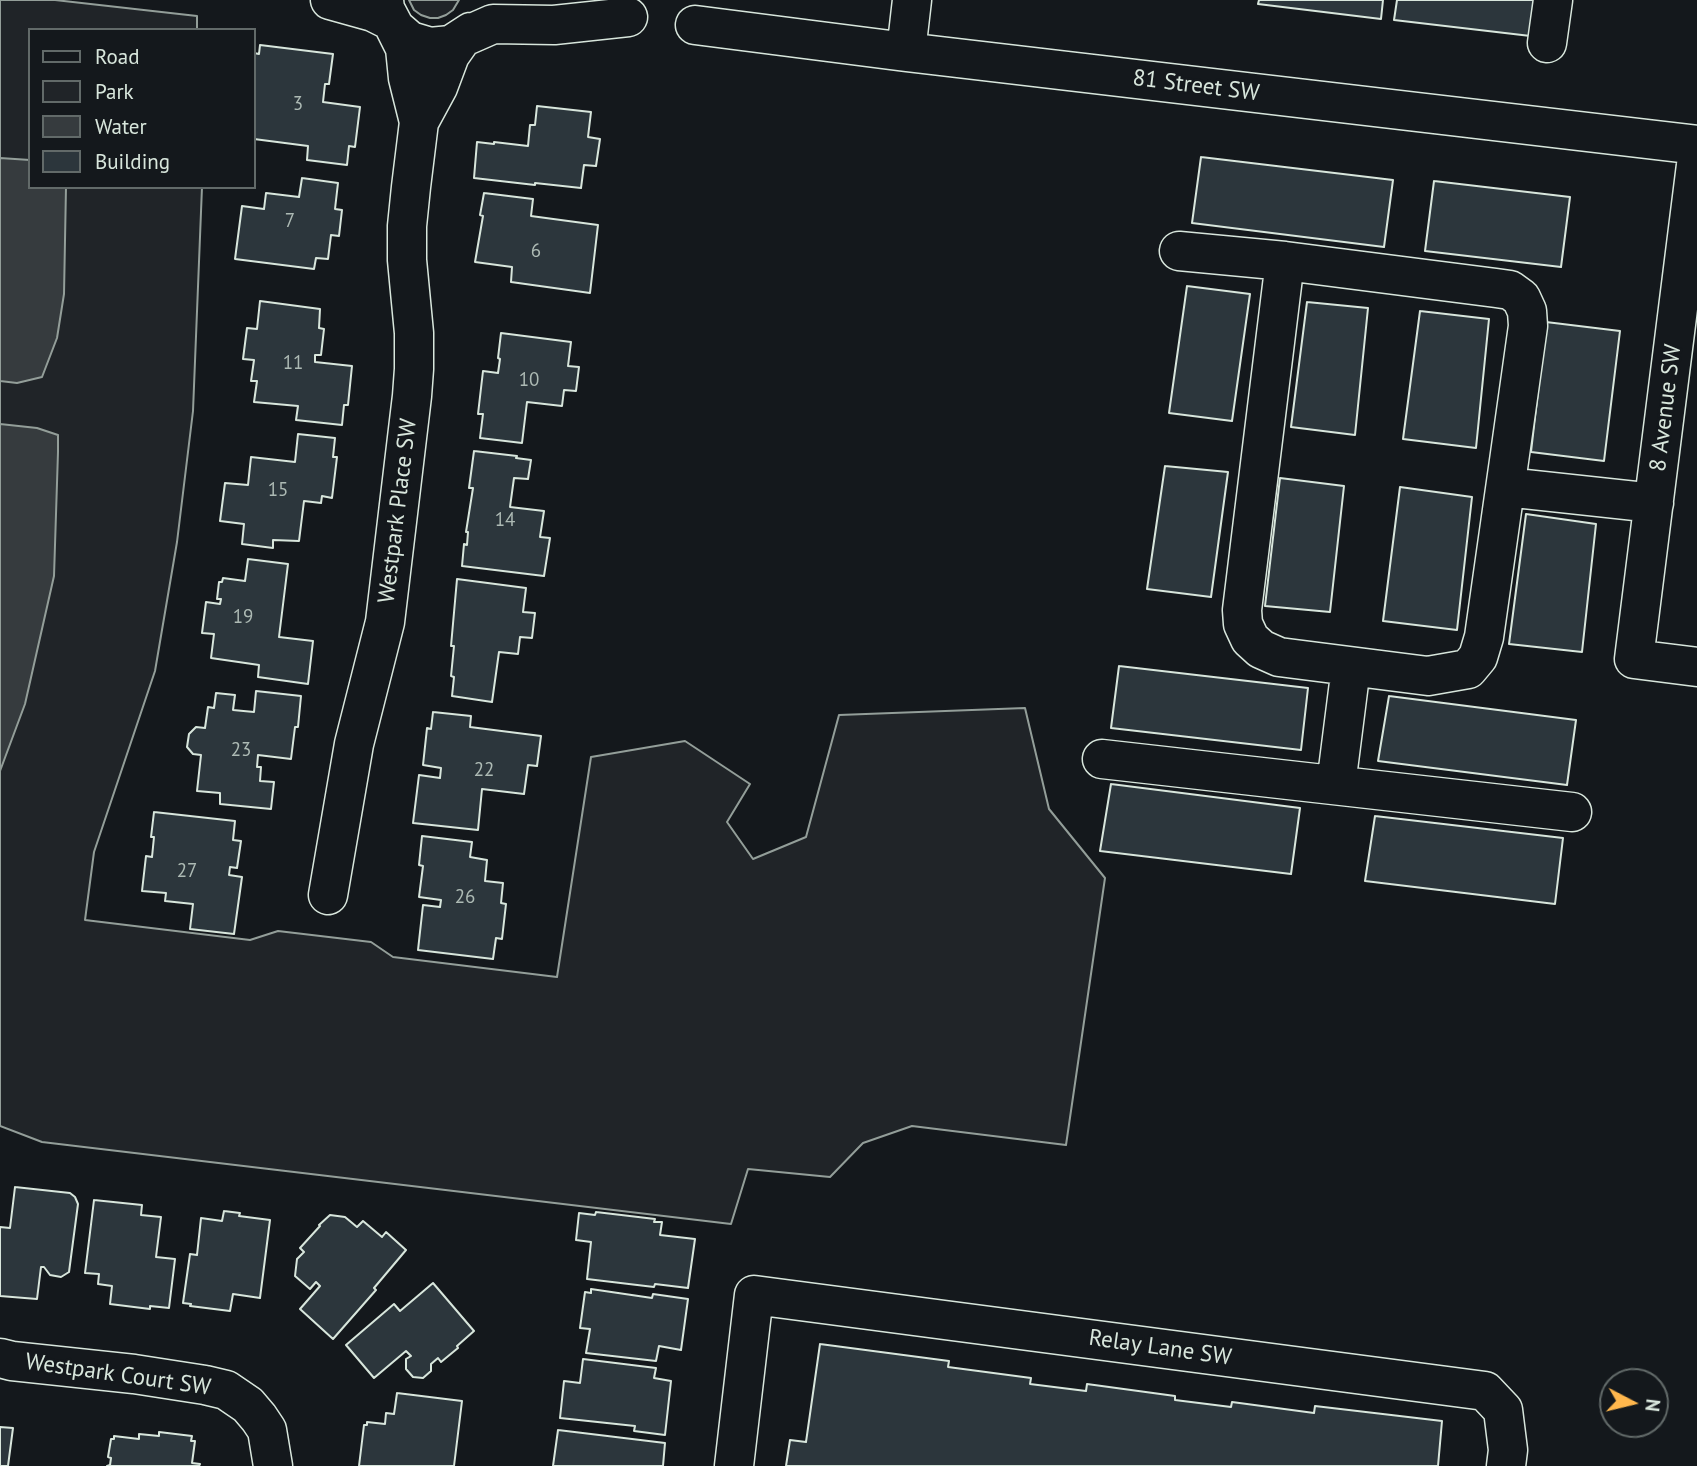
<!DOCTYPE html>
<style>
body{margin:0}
#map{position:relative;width:1697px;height:1466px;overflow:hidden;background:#14181c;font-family:"PT Sans",sans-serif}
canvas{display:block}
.legend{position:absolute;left:28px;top:28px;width:228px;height:161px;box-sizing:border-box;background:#14181c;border:2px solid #626a69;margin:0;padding:9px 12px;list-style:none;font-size:21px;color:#d8e6dc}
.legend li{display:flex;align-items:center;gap:14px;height:35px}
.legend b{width:35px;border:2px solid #626a69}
.north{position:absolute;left:1599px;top:1368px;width:70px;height:70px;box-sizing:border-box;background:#14181c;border:2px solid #626a69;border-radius:50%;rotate:97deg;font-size:19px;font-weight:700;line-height:28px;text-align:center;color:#d8e6dc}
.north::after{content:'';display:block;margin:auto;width:24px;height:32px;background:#ffb74d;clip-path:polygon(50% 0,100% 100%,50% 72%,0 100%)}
</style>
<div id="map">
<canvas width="1697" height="1466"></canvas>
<ul class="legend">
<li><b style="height:9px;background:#14181c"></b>Road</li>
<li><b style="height:19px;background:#202428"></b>Park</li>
<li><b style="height:19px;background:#363b3e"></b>Water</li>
<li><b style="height:19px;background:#2c363c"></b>Building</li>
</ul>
<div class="north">N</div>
</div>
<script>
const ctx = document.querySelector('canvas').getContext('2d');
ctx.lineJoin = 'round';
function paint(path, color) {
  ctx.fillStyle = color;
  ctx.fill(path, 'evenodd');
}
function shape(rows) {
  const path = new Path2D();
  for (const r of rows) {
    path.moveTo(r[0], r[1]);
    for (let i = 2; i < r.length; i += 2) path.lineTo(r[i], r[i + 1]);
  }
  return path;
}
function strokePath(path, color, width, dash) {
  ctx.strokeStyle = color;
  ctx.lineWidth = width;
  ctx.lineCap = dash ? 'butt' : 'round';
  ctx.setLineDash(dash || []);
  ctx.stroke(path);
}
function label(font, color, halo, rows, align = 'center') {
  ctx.font = font + ' "PT Sans",sans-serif';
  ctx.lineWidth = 5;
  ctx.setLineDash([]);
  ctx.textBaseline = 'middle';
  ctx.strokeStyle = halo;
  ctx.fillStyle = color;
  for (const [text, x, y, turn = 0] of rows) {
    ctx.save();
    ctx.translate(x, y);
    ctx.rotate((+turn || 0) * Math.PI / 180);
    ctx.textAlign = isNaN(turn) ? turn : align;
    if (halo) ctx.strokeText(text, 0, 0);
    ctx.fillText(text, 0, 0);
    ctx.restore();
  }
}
const green = shape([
 [0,0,55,0,197,16,197,30,30,30,30,187,202,187,193,411,177,542,155,671,94,852,85,920,250,940,278,931,371,942,393,957,557,977,591,757,685,741,750,784,727,822,753,859,806,837,839,715,1025,708,1049,809,1105,878,1066,1145,912,1126,863,1143,830,1177,748,1169,731,1224,42,1142,0,1126,0,0],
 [409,0,459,0,453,10,446,15,438,18,430,18,421,15,414,10,409,0]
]);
const water = shape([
 [0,158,30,160,30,187,66,187,64,294,57,338,42,377,17,383,0,381,0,158],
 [0,424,37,428,58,435,58,452,54,576,25,704,0,771,0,424]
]);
const building = shape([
 [1259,0,1383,0,1381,19,1258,4,1259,0],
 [1397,0,1544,0,1539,37,1394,20,1397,0],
 [260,45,333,54,329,84,325,84,323,102,360,107,355,147,349,146,347,165,307,160,308,146,254,139,254,99,255,85,254,85,254,53,259,54,260,45],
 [537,106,591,112,588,137,600,139,596,166,584,165,581,188,535,183,535,185,474,178,477,142,494,144,494,142,528,146,530,125,535,125,537,106],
 [1201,157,1393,180,1384,247,1192,223,1201,157],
 [302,178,338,183,335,209,342,210,339,236,331,235,328,259,316,258,314,269,235,259,242,206,264,209,266,193,299,197,302,178],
 [1434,181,1570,197,1561,267,1425,251,1434,181],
 [484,193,533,199,531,216,598,225,590,293,511,282,512,267,475,262,483,216,480,215,484,193],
 [1187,286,1250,294,1232,421,1169,413,1187,286],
 [260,301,320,309,319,328,324,329,321,355,315,355,315,362,352,366,348,405,344,405,342,425,296,420,298,406,254,402,257,381,251,381,254,360,243,359,247,328,257,329,260,301],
 [1307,302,1368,308,1355,435,1291,427,1307,302],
 [1420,311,1489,319,1476,448,1403,439,1420,311],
 [1546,322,1620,331,1604,461,1531,452,1546,322],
 [501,333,571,342,568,366,579,367,576,391,564,390,562,406,527,402,522,443,480,438,483,414,478,414,483,371,498,373,500,359,498,358,501,333],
 [298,434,335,438,333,457,337,457,332,498,322,496,321,503,304,501,299,541,273,540,273,548,242,544,244,524,220,521,225,483,248,485,251,457,295,462,298,434],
 [474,451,517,456,516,458,531,460,528,479,514,478,510,507,544,511,540,537,550,538,544,576,462,566,464,544,467,545,468,532,466,532,473,488,469,488,474,451],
 [1165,466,1228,472,1211,597,1147,589,1165,466],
 [1280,478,1344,486,1330,612,1265,606,1280,478],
 [1400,487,1472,497,1457,630,1383,621,1400,487],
 [1526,514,1596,524,1582,652,1509,644,1526,514],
 [248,559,288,564,279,637,313,641,308,684,258,677,259,665,211,658,214,634,202,633,206,602,220,604,221,599,217,599,219,582,222,582,223,578,245,581,248,559],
 [457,579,526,588,523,612,535,613,532,638,520,637,518,654,499,652,492,702,452,696,454,677,451,676,454,646,451,646,457,579],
 [1119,666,1308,688,1301,750,1111,728,1119,666],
 [256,691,301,696,298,727,295,727,291,759,258,755,257,767,261,767,260,781,274,782,271,809,220,804,220,793,197,791,201,755,193,754,187,747,189,734,196,727,205,728,208,707,214,708,216,693,235,695,233,710,254,712,256,691],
 [1389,696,1576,720,1567,785,1378,761,1389,696],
 [433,712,471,716,470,727,541,736,537,766,528,765,524,794,482,789,478,830,413,823,419,775,440,778,441,768,423,765,427,728,431,729,433,712],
 [1111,784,1300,808,1291,874,1100,851,1111,784],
 [154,812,235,821,233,840,241,841,237,868,230,867,229,875,242,877,234,934,190,929,193,904,165,901,166,893,142,891,146,856,152,857,154,837,151,837,154,812],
 [1375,816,1563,838,1555,904,1365,881,1375,816],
 [422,836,472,842,470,857,487,860,485,881,503,883,501,903,506,904,502,939,496,938,493,959,418,950,423,905,440,907,441,900,419,897,423,866,419,865,422,836],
 [15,1187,70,1193,75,1197,78,1204,69,1272,61,1277,50,1275,44,1267,41,1267,37,1299,0,1296,0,1227,10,1228,15,1187],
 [94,1200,142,1205,141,1215,161,1217,156,1257,175,1259,169,1308,150,1306,150,1309,110,1304,112,1286,98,1284,99,1274,85,1273,94,1200],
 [224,1211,240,1213,239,1216,270,1220,260,1298,233,1294,230,1311,190,1306,191,1304,183,1303,190,1254,197,1255,201,1218,222,1221,224,1211],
 [596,1212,655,1219,654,1222,662,1222,660,1235,695,1239,688,1288,655,1284,654,1287,587,1279,591,1242,576,1240,579,1213,595,1215,596,1212],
 [330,1215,345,1217,357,1227,363,1221,382,1237,386,1232,406,1250,374,1288,376,1290,333,1339,300,1309,320,1286,316,1282,310,1289,295,1276,297,1259,304,1252,300,1248,320,1226,319,1225,330,1215],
 [433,1283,474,1331,457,1346,458,1348,441,1362,438,1358,431,1364,431,1371,423,1378,413,1377,406,1369,406,1359,411,1356,406,1351,374,1378,346,1345,394,1304,400,1311,433,1283],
 [591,1289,652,1298,653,1294,688,1299,681,1350,659,1346,656,1361,586,1353,590,1329,580,1328,585,1292,591,1293,591,1289],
 [820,1344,949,1361,948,1367,1031,1378,1030,1384,1086,1391,1087,1384,1175,1396,1175,1400,1231,1407,1232,1402,1314,1413,1315,1406,1442,1421,1438,1466,786,1466,790,1440,806,1442,820,1344],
 [583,1359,656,1368,654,1378,671,1381,665,1435,634,1431,635,1426,560,1418,564,1381,580,1383,583,1359],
 [397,1393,462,1401,454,1466,359,1466,364,1425,367,1425,367,1422,385,1424,386,1413,394,1414,397,1393],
 [0,1427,13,1428,8,1466,0,1466,0,1427],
 [558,1430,665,1443,663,1466,553,1466,558,1430],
 [159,1432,192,1436,191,1441,195,1441,192,1463,200,1464,199,1466,107,1466,110,1465,111,1458,108,1457,111,1439,114,1439,114,1436,139,1439,139,1434,159,1436,159,1432]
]);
const minor = shape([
 [330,0,373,12,391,21],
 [384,0,385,9,395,28,410,41,430,47,451,45,471,32],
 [695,25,906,52,1697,145],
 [395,28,405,48,408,78,419,122],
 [468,35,493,24,554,25,628,17],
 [1547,43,1553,0],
 [906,52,912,0],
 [1697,157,1634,659,1697,667],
 [1179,251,1285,261,1496,288,1510,290,1521,298,1527,311,1528,326,1509,461,1484,637,1478,657,1468,669,1428,676,1279,657,1261,649,1250,639,1243,624,1242,610,1285,261],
 [1506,487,1654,503],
 [1102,759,1572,812],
 [1336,785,1351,667],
 [328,895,354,744,385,622,412,396,414,369,414,333,407,260,407,226,411,187,419,122,438,87,450,55,462,38],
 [0,1358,12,1361,134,1374,205,1385,226,1390,248,1405,259,1418,267,1430,273,1466],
 [734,1466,754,1295,1485,1391,1503,1410,1508,1450,1506,1466]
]);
const numberNames = [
 ["3",298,105],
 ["7",290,222],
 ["6",536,252],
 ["11",293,364],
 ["10",529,381],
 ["15",278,491],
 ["14",505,521],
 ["19",243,618],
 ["23",241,751],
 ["22",484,771],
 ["27",187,872],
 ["26",465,898]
];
const streetNames = [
 ["81 Street SW",1196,86,7],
 ["8 Avenue SW",1666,408,-83],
 ["Westpark Place SW",398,511,-83],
 ["Relay Lane SW",1160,1348,8],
 ["Westpark Court SW",118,1375,8]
];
paint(green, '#202428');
strokePath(green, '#939e99', 2);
paint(water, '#363b3e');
strokePath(water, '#939e99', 2);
paint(building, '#2c363c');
strokePath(building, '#d8e6dc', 2);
strokePath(minor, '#d8e6dc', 41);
strokePath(minor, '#14181c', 38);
label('19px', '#adbab4', null, numberNames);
label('23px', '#d8e6dc', '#14181c', streetNames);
</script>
